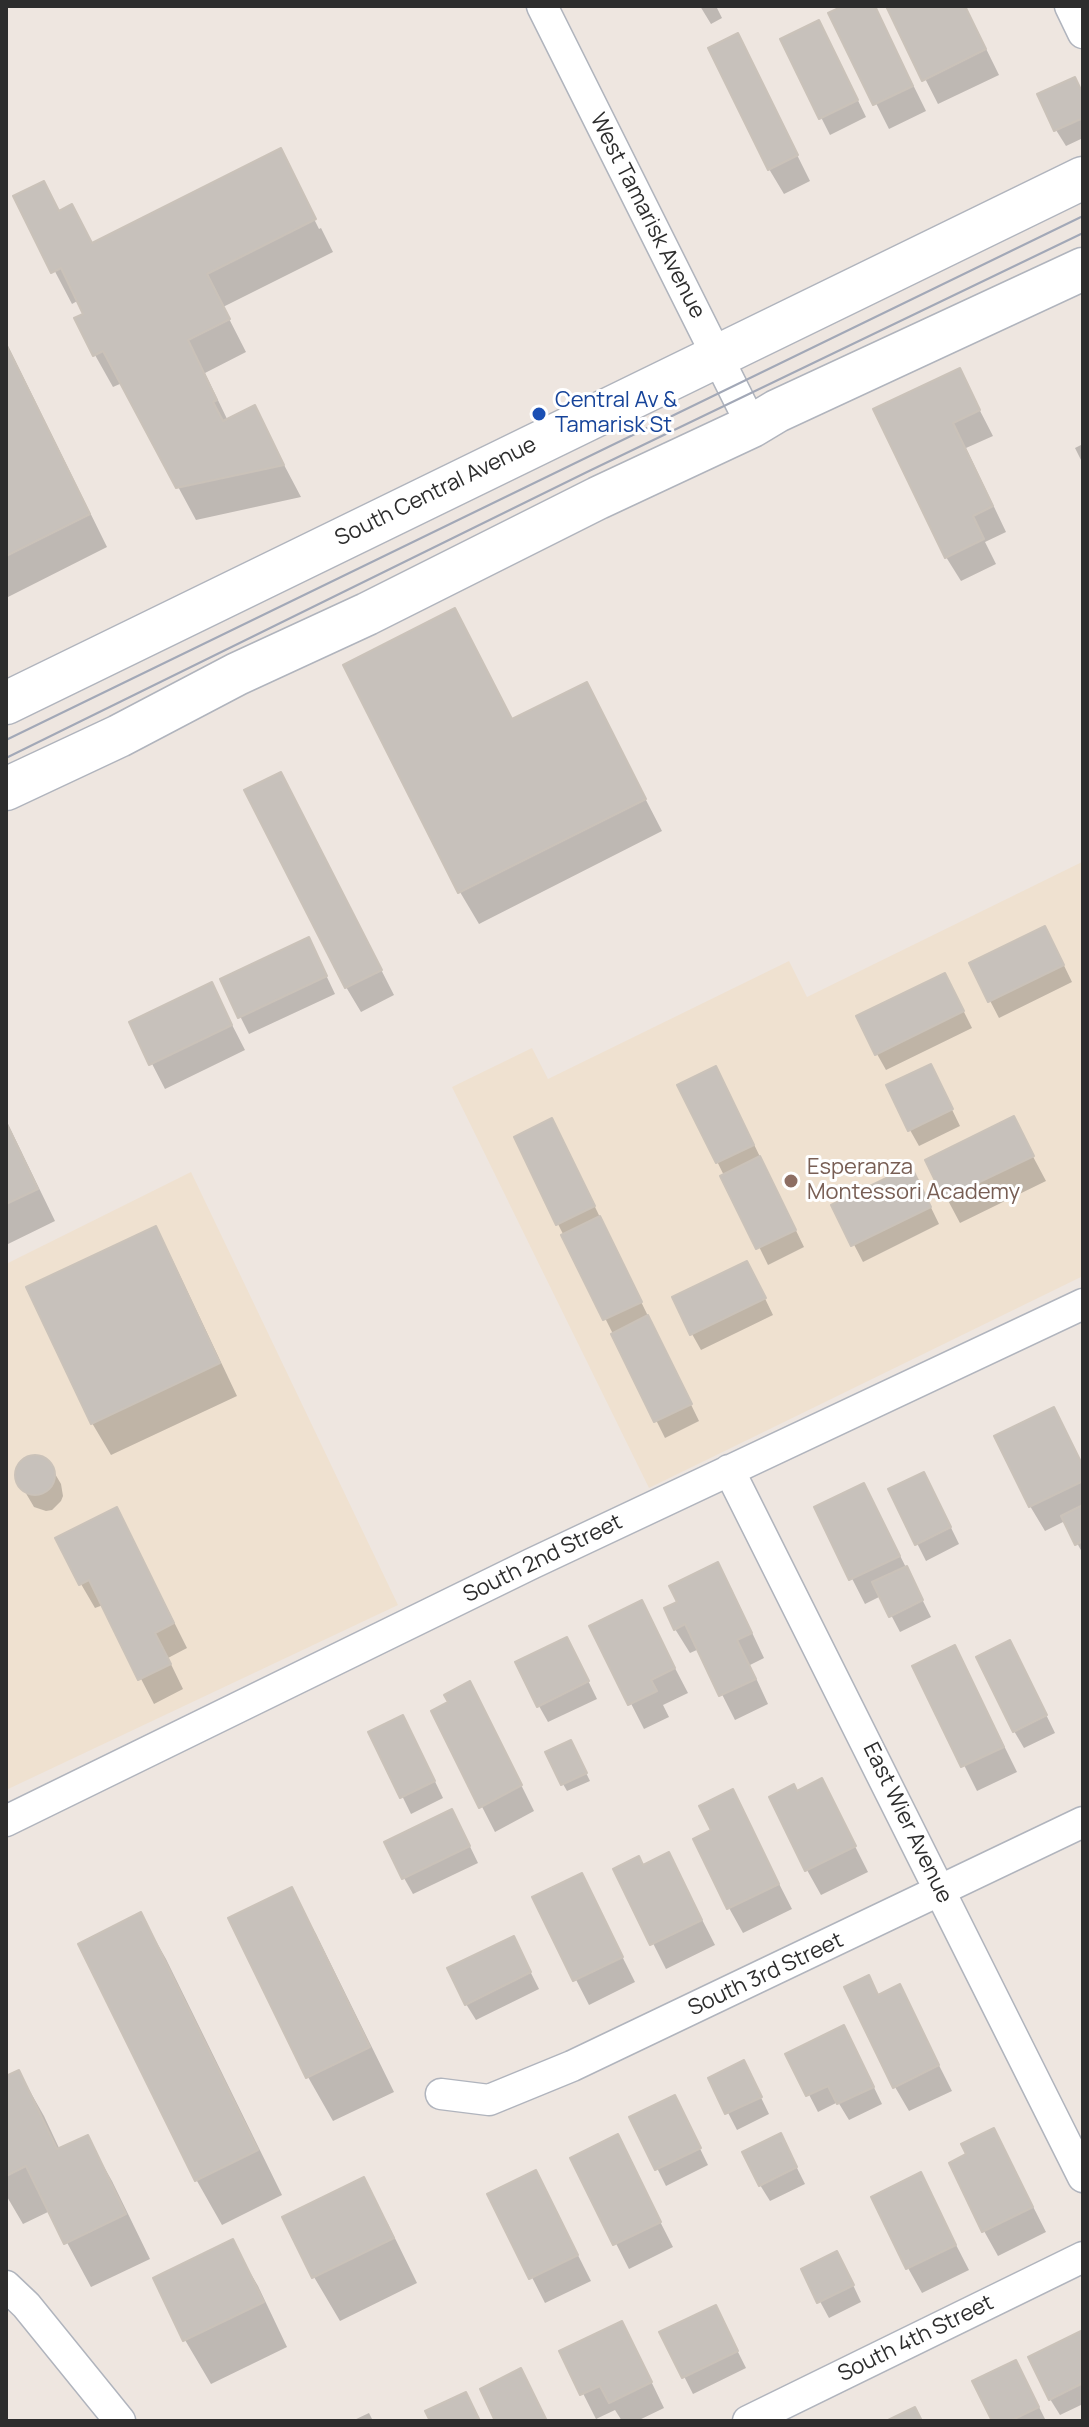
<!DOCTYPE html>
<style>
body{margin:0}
#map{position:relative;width:1089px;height:2427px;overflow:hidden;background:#eee6e0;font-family:Manrope,sans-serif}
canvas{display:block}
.frame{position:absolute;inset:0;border:8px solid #2d2d2d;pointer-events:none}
</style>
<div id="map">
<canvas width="1089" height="2427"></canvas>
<div class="frame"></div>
</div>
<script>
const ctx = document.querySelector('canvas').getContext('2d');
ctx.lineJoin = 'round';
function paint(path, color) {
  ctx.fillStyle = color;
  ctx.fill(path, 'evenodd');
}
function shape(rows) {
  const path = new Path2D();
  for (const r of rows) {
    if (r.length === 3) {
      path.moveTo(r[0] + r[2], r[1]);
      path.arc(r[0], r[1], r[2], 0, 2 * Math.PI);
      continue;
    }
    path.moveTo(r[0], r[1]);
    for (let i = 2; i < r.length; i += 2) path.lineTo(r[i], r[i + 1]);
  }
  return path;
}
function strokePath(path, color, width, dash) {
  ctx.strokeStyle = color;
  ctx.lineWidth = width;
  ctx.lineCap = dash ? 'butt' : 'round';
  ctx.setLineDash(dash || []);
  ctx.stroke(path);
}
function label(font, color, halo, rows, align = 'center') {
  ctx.font = font + ' Manrope,sans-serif';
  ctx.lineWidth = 6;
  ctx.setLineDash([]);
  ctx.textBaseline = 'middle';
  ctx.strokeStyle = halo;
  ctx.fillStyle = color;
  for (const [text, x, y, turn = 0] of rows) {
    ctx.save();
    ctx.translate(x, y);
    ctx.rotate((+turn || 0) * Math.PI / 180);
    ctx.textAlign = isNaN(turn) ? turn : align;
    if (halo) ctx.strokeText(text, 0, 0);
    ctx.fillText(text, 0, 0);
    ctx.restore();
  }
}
const education = shape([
 [1082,862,1083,1276,649,1488,452,1087,532,1048,548,1079,789,961,807,997],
 [191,1172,398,1605,6,1790,6,1264]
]);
const shadow = shape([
 [700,6,716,6,722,18,711,24],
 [847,6,874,6,926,111,889,129,831,14],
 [888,6,965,6,999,75,938,104],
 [738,36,810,181,784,194,769,169],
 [828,39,866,117,830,135,782,40],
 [1083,95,1083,138,1066,146,1056,130],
 [280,151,298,181,295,181,319,229,321,228,333,252,223,307,246,352,205,373,228,421,254,408,301,497,196,520,122,383,113,387,95,355,77,319,86,315,79,300,72,304,16,197,60,213,72,207,93,245],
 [6,342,107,547,8,597,6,594],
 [959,370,993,436,966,448,1006,532,985,542,996,564,961,581,946,557,876,410],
 [1083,444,1083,464,1075,448],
 [586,684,662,831,479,924,460,892,513,721],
 [294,799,394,995,361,1012,346,987],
 [1054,945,1072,982,999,1018,971,964],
 [317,956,335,994,249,1034,222,980],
 [211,984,245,1050,165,1089,131,1023],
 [954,992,972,1028,886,1070,877,1054],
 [939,1083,960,1126,919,1146,910,1130],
 [725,1085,804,1247,768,1265,680,1086],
 [1013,1119,1046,1181,960,1223,927,1161],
 [6,1120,55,1221,6,1245],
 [561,1137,699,1421,665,1438,558,1224],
 [920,1185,939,1224,863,1262,834,1206],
 [155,1229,173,1261,237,1396,111,1455,92,1423],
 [756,1280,773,1315,701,1350,692,1334],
 [1054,1409,1083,1465,1083,1554,1065,1521,1045,1531,1030,1506],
 [31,1456,43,1458,51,1467,61,1484,63,1496,61,1501,52,1510,46,1511,34,1507,17,1478,18,1466,26,1458],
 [890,1490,933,1491,959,1544,926,1561],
 [816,1508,877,1510,931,1617,900,1632,881,1596,865,1604],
 [130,1534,187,1648,168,1658,183,1689,154,1704,103,1605,95,1608,81,1584],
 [718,1565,732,1590,764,1658,750,1665,768,1704,735,1720,699,1649,690,1653,675,1629,680,1603],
 [641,1603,688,1693,663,1705,669,1717,644,1729,592,1627],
 [576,1656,597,1699,548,1722,539,1706],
 [1019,1659,1055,1733,1024,1748,1014,1731],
 [915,1667,968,1673,1017,1772,977,1791],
 [451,1703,483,1708,534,1811,495,1832,433,1712],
 [371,1733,412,1734,443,1798,411,1814],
 [575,1750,590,1781,567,1791,563,1784],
 [822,1781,868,1872,821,1895,807,1870,797,1793],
 [732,1792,792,1909,743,1933,729,1908,713,1831],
 [461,1828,478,1863,413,1894,404,1878],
 [669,1855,715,1945,666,1969,616,1870,643,1867],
 [581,1875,635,1982,589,2005,534,1898],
 [291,1890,316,1934,394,2092,333,2121,308,2077,231,1919],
 [141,1915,166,1959,282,2195,222,2225,197,2181,81,1945],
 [522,1955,539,1989,476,2020,466,2004],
 [899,1986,952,2091,909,2111,895,2087,878,1996],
 [853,2044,882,2104,849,2120,838,2102,818,2112,788,2054],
 [19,2072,44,2116,60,2150,87,2137,112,2181,150,2259,91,2287,50,2211,23,2224,6,2195,6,2078],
 [710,2078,752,2079,769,2114,737,2130],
 [683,2114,708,2165,666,2186,632,2118],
 [994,2130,1046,2232,998,2256,984,2231,969,2155],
 [617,2137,673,2247,629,2269,573,2159],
 [789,2152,805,2184,770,2201,760,2185],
 [536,2172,591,2281,545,2303,490,2195],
 [920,2175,969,2270,922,2293,908,2268],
 [363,2180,388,2224,417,2283,340,2321,314,2277,285,2217],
 [232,2242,258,2286,287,2347,211,2384,185,2340,155,2279],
 [803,2270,846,2270,861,2302,829,2318],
 [724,2324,746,2368,693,2394,662,2333],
 [1083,2332,1083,2404,1060,2415,1050,2399],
 [635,2348,664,2408,637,2421,622,2421,615,2410,596,2419,562,2352],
 [1025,2379,1046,2421,994,2421],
 [369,2413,373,2421,352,2421]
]);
const building = shape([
 [843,6,875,6,913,86,873,105,828,13,843,6],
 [886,6,965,6,986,49,922,81,886,6],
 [819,20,858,100,819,119,780,39,819,20],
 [738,33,798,155,768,170,708,48,738,33],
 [1075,77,1083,94,1083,118,1054,131,1037,94,1075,77],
 [281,148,316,219,207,274,230,319,188,340,217,400,213,402,223,421,255,405,284,465,176,488,103,351,93,356,74,318,83,314,61,268,51,273,13,196,44,181,59,211,72,204,92,243,281,148],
 [6,344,90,514,6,556,6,344],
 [960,368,980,410,953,423,993,506,973,516,984,539,945,558,873,409,960,368],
 [455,608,512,719,587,682,646,799,458,893,343,665,455,608],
 [281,772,382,970,345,988,244,790,281,772],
 [1045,926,1064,965,988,1002,969,963,1045,926],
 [309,937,327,976,238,1018,220,979,309,937],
 [945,973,964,1011,875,1055,856,1016,945,973],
 [212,982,232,1025,149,1065,129,1022,212,982],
 [931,1064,953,1109,908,1131,886,1085,931,1064],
 [716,1066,754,1145,716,1163,677,1085,716,1066],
 [1014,1116,1034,1156,944,1199,925,1160,1014,1116],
 [552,1118,595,1206,556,1225,514,1137,552,1118],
 [6,1122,38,1189,6,1204,6,1122],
 [760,1156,796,1230,756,1249,720,1176,760,1156],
 [911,1166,931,1207,851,1246,831,1205,911,1166],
 [600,1216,642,1302,603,1320,561,1235,600,1216],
 [156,1226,220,1363,91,1424,26,1287,156,1226],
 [747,1261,766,1298,690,1335,672,1297,747,1261],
 [648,1315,692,1404,654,1422,611,1334,648,1315],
 [1054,1407,1083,1466,1083,1481,1029,1507,994,1436,1054,1407],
 [35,1475,20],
 [924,1472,951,1527,915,1545,888,1489,924,1472],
 [864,1483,900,1556,849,1580,814,1507,864,1483],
 [1083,1505,1083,1541,1075,1545,1061,1516,1083,1505],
 [117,1507,174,1623,155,1633,171,1664,138,1680,89,1580,79,1585,55,1538,117,1507],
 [718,1562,752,1633,737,1640,756,1679,719,1696,685,1624,674,1630,664,1608,677,1602,669,1586,718,1562],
 [907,1566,923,1600,889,1617,872,1582,907,1566],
 [642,1600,675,1668,651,1680,657,1691,628,1705,589,1626,642,1600],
 [567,1637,589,1681,537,1707,515,1662,567,1637],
 [1010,1640,1047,1715,1013,1732,976,1657,1010,1640],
 [955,1645,1004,1747,961,1767,912,1666,955,1645],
 [470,1681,522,1785,479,1808,431,1711,448,1702,444,1695,470,1681],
 [403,1715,435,1781,400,1798,368,1732,403,1715],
 [571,1740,587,1773,561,1785,545,1752,571,1740],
 [822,1778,856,1846,805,1871,769,1797,794,1784,797,1791,822,1778],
 [733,1789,779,1884,727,1909,693,1839,711,1830,699,1806,733,1789],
 [452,1809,470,1846,402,1879,384,1842,452,1809],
 [669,1852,702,1920,650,1945,613,1869,639,1856,643,1865,669,1852],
 [582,1873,623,1957,573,1981,532,1897,582,1873],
 [292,1887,370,2047,306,2078,228,1918,292,1887],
 [141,1912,258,2150,195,2181,78,1944,141,1912],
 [514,1936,531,1972,465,2005,447,1968,514,1936],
 [869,1975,878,1995,900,1984,939,2065,893,2088,844,1987,869,1975],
 [844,2025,874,2087,837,2104,828,2086,806,2096,785,2054,844,2025],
 [744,2060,762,2097,725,2114,708,2078,744,2060],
 [19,2070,57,2149,88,2135,126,2214,64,2244,26,2166,6,2176,6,2076,19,2070],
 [675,2095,701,2148,655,2170,629,2117,675,2095],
 [994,2128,1033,2207,982,2232,949,2163,966,2154,961,2144,994,2128],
 [781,2133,797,2167,759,2186,742,2152,781,2133],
 [618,2134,661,2222,613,2245,570,2158,618,2134],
 [536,2170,578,2255,529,2279,487,2194,536,2170],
 [921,2172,956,2245,906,2269,871,2197,921,2172],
 [364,2177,394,2238,312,2278,282,2217,364,2177],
 [233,2239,264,2302,183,2341,153,2278,233,2239],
 [837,2251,854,2285,817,2303,801,2269,837,2251],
 [716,2305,738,2351,682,2378,659,2332,716,2305],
 [622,2321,652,2382,609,2403,600,2386,580,2395,559,2351,622,2321],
 [1083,2330,1083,2383,1049,2400,1028,2357,1083,2330],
 [1016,2360,1039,2407,1010,2421,992,2421,972,2381,1016,2360],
 [521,2368,547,2421,495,2421,480,2389,521,2368],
 [466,2392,480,2421,430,2421,425,2411,466,2392],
 [915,2407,922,2421,886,2421,915,2407]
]);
const street = shape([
 [542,6,752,426],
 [1070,6,1083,33],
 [729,1470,1083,2177],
 [6,1821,531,1564,1083,1304],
 [441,2094,489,2100,572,2066,1083,1822],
 [6,2286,26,2305,120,2421],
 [748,2421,1083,2257]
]);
const secondary = shape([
 [6,703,1083,178],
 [6,789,119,736,237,674,367,614,598,498,752,426,777,411,1083,269]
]);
const tram = shape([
 [6,740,1083,216],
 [6,758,587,472,1083,233]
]);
const markers = [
 [539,414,8,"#1a4fb4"],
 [791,1181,8,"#8d6e63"]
];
const streetNames = [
 ["West Tamarisk Avenue",647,216,63],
 ["South Central Avenue",436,492,-26],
 ["South 2nd Street",543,1559,-26],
 ["East Wier Avenue",907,1823,64],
 ["South 3rd Street",766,1975,-25],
 ["South 4th Street",916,2339,-26]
];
const transitNames = [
 ["Central Av &",555,401],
 ["Tamarisk St",555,426]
];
const educationNames = [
 ["Esperanza",807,1168],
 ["Montessori Academy",807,1193]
];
paint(education, '#efe1d0');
paint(shadow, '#0003');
paint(building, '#c7c1bb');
strokePath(building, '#cac2b9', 2);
strokePath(street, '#b0b4bd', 33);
strokePath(secondary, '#b0b4bd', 45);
strokePath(street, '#fff', 30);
strokePath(secondary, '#fff', 42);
strokePath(tram, '#a2a8b7', 2);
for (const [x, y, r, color] of markers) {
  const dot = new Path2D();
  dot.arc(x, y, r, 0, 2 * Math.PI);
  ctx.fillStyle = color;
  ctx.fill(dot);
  strokePath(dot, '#fff', 3);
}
label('22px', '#2d2d2d', '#fff', streetNames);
label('22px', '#164399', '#fff', transitNames, 'left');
label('22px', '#785e54', '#fff', educationNames, 'left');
</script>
